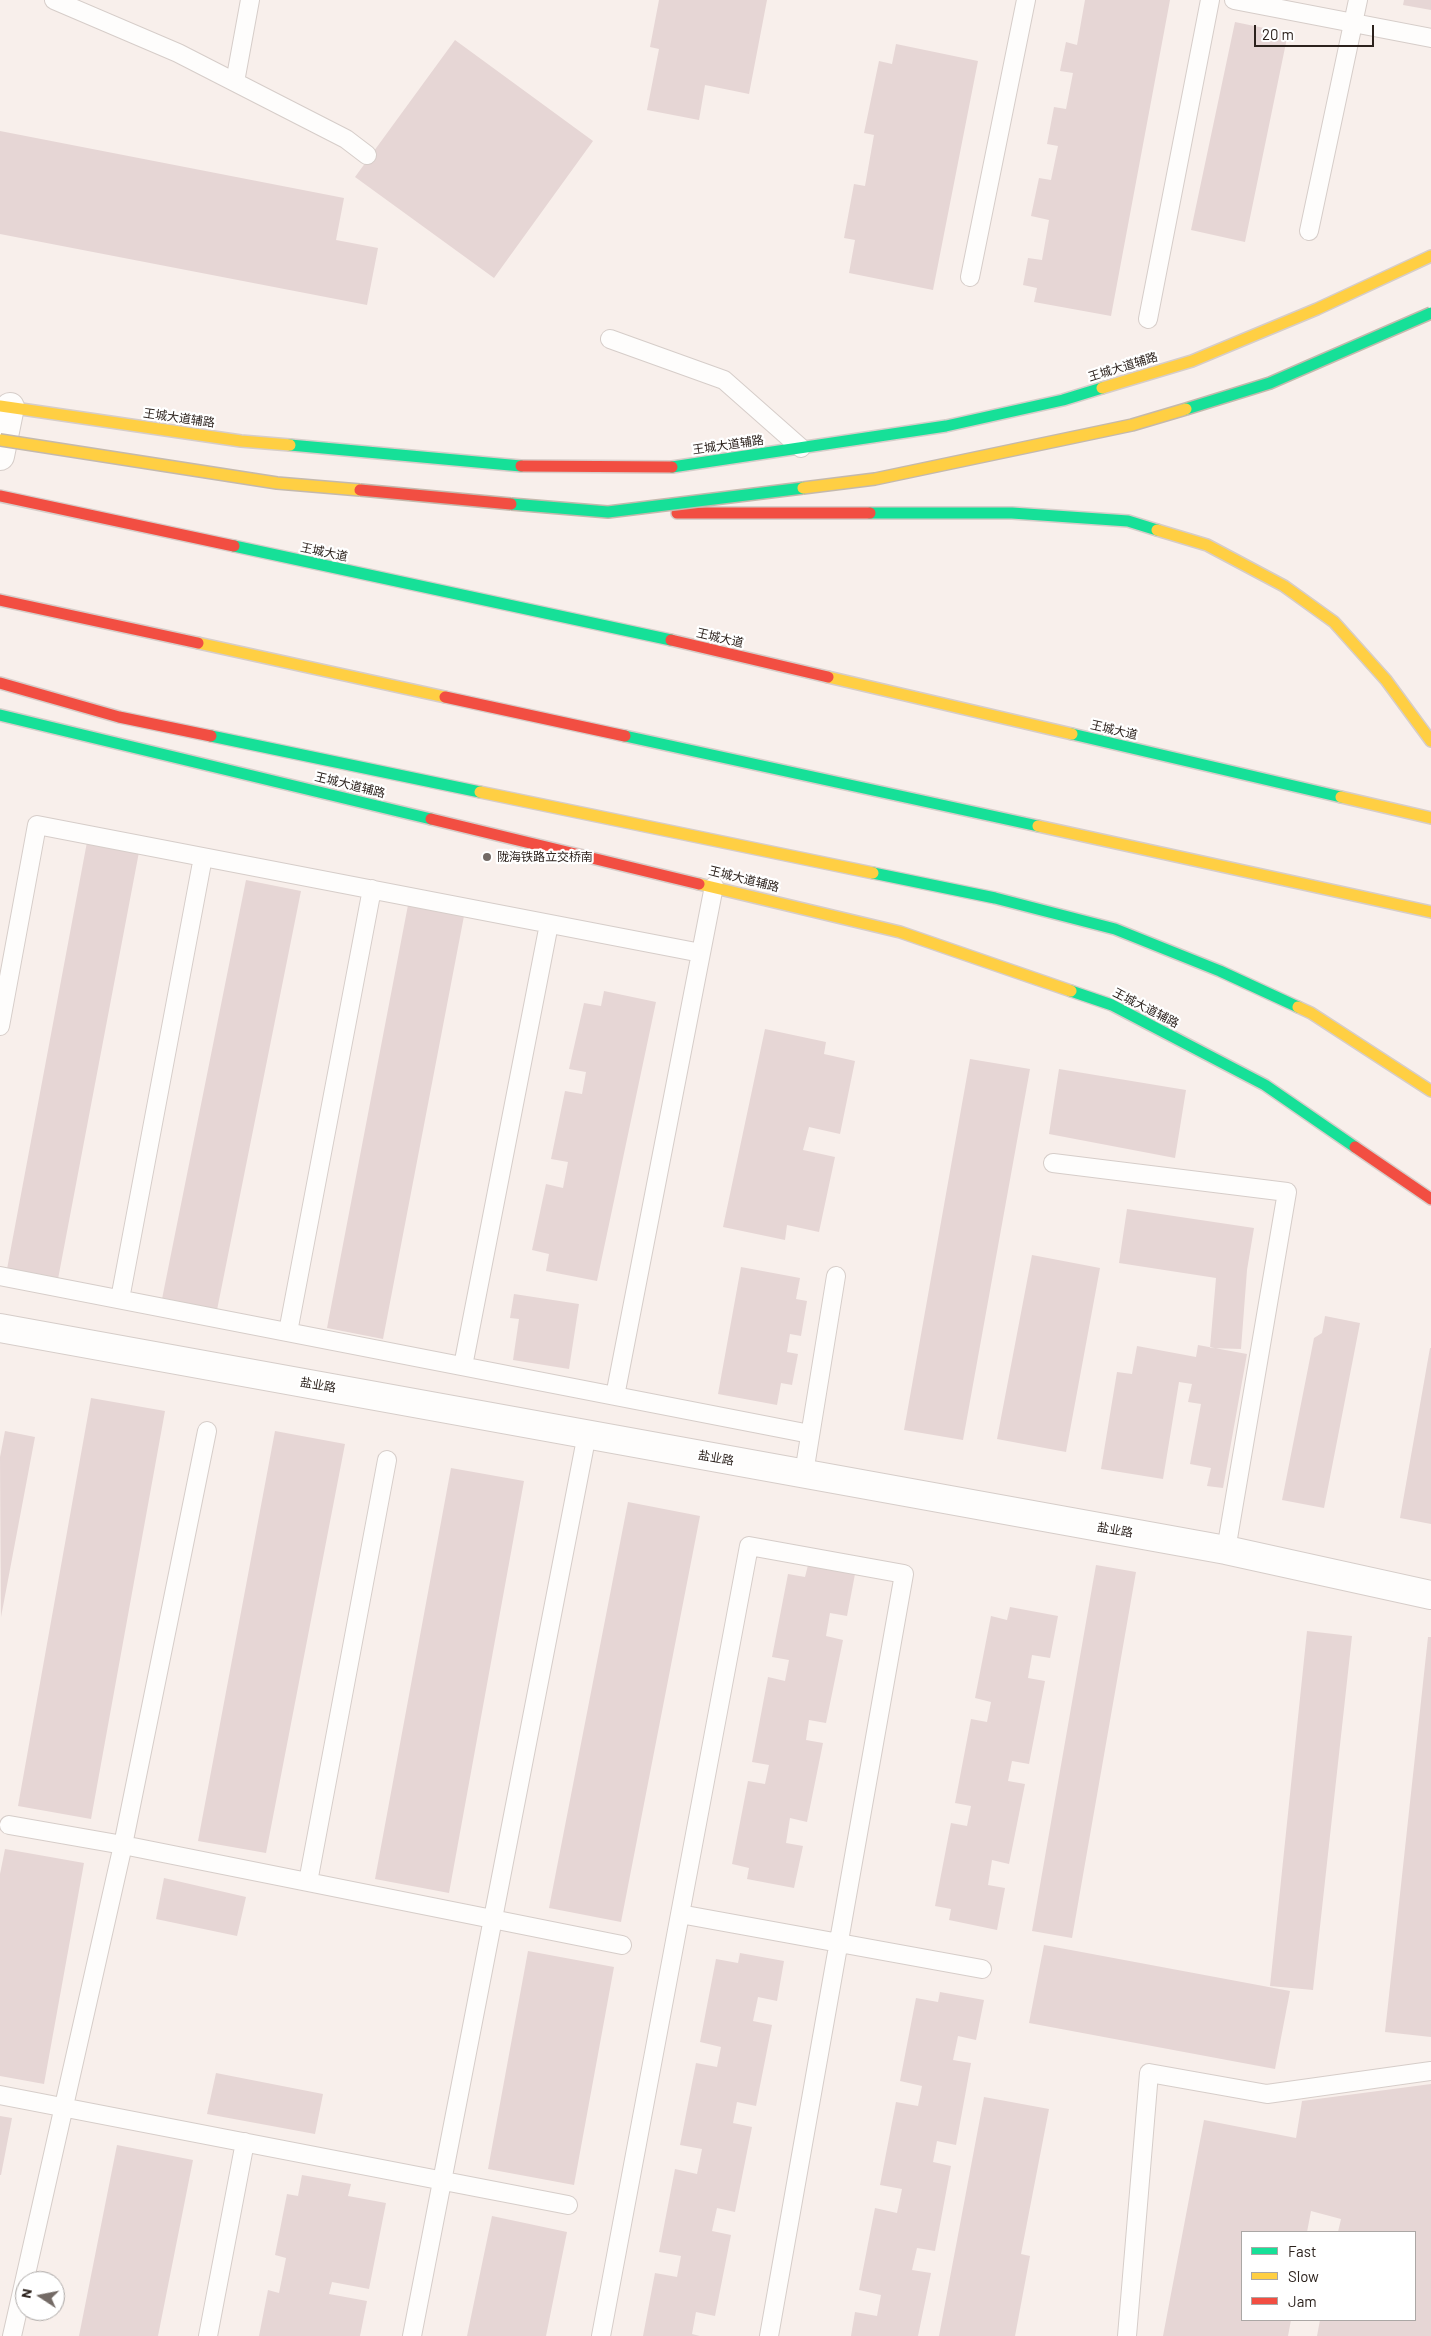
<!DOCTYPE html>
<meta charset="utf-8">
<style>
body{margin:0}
#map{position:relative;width:1431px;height:2336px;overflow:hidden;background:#f8efeb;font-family:Barlow,sans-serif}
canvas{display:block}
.legend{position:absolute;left:1241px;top:2231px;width:175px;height:90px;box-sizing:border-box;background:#fff;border:1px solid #aba7a5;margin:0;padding:6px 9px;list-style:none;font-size:15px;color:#2c221d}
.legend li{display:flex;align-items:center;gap:10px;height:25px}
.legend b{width:25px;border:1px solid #aba7a5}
.north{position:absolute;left:15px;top:2271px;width:50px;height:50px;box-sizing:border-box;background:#fff;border:1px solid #aba7a5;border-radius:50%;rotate:281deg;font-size:14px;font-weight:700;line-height:20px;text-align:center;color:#2c221d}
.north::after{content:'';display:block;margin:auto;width:18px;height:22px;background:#736a65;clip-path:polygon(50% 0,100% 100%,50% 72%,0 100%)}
.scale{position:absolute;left:1254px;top:25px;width:120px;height:22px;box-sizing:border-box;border:2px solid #2c221d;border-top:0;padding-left:6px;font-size:15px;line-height:18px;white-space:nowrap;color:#2c221d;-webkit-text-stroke:4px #fff;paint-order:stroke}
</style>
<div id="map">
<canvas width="1431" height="2336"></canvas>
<ul class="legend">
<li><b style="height:6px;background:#16e098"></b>Fast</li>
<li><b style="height:6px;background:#ffcf43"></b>Slow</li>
<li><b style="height:6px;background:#f24e42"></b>Jam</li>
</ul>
<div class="north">N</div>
<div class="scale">20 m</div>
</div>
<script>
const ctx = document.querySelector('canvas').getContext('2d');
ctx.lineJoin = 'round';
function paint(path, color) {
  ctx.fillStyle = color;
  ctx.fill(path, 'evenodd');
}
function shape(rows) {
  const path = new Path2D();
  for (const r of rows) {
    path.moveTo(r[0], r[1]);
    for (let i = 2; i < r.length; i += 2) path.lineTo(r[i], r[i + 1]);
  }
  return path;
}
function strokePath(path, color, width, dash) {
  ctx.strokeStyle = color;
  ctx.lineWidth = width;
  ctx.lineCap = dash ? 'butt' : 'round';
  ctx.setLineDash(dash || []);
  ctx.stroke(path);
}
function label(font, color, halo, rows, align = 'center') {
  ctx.font = font + ' Barlow,"Noto Sans SC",sans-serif';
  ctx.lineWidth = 4.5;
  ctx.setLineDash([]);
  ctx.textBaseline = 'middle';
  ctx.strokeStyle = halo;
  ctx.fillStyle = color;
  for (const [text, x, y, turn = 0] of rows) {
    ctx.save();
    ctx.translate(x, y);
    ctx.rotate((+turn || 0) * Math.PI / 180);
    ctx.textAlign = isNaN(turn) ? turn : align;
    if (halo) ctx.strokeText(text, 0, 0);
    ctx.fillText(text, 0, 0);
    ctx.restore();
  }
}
const building = shape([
 [659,0,767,0,749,94,705,85,699,120,647,110,659,49,650,47],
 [1085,0,1170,0,1111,316,1034,302,1037,288,1023,285,1028,258,1042,260,1049,220,1031,216,1039,178,1051,180,1058,146,1047,144,1054,107,1066,109,1073,73,1060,71,1066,42,1077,45],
 [1404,0,1431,0,1431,10,1403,5],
 [1235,22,1288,33,1245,242,1191,230],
 [455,40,593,141,494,278,355,177],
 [896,44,978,61,933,290,849,273,855,240,844,238,854,184,865,186,874,135,864,133,879,61,892,64],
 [0,131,344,198,336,240,378,248,367,305,0,234],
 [87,842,139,852,58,1279,7,1269],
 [246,880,301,891,217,1310,162,1299],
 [408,905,464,916,383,1339,327,1328],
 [604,991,656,1002,597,1281,546,1271,549,1254,532,1250,546,1184,563,1188,568,1162,551,1159,565,1091,582,1094,586,1072,569,1069,584,1003,601,1006],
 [765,1029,826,1042,824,1054,855,1061,840,1134,809,1127,803,1150,835,1157,819,1232,787,1225,785,1240,723,1227],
 [970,1059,1030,1069,963,1440,904,1430],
 [1059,1069,1186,1090,1175,1158,1049,1134],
 [1127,1209,1254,1228,1247,1270,1241,1349,1210,1348,1216,1278,1119,1263],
 [1032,1255,1100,1268,1066,1452,997,1439],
 [741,1267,800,1278,796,1299,807,1301,801,1336,790,1334,787,1352,798,1354,792,1385,781,1383,777,1405,718,1394],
 [514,1294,579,1304,569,1369,513,1360,519,1319,510,1318],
 [1325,1316,1360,1323,1324,1508,1282,1500,1314,1338,1322,1333],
 [1198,1345,1247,1354,1223,1488,1207,1486,1211,1468,1190,1464,1201,1404,1188,1402,1192,1384,1179,1382,1163,1479,1101,1469,1117,1372,1132,1374,1137,1346,1196,1357],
 [1430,1348,1431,1348,1431,1524,1400,1518],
 [91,1398,165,1411,91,1819,18,1806],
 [5,1431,35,1437,1,1617,0,1457],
 [275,1431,345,1444,266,1853,198,1841],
 [451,1468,524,1481,449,1893,375,1879],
 [628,1502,700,1516,621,1922,549,1908],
 [808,1565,855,1574,847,1616,830,1613,826,1636,843,1640,826,1723,809,1720,806,1740,823,1743,807,1822,790,1818,786,1843,803,1846,794,1888,747,1879,749,1868,732,1864,748,1781,765,1784,769,1765,752,1762,768,1677,785,1681,789,1660,772,1657,788,1574,805,1577],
 [1096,1565,1136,1572,1072,1938,1032,1931],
 [1010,1607,1058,1616,1050,1658,1032,1655,1028,1678,1045,1681,1029,1764,1012,1761,1008,1781,1025,1784,1009,1864,992,1860,988,1885,1005,1888,997,1930,949,1920,951,1909,935,1906,951,1823,967,1826,971,1806,955,1803,971,1719,987,1722,991,1702,975,1698,991,1616,1007,1620],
 [1307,1631,1352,1636,1313,1990,1270,1986],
 [1428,1637,1431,1637,1431,2037,1385,2032],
 [5,1849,84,1863,44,2084,0,2076,0,1874],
 [164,1878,246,1897,237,1936,156,1919],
 [1044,1945,1290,1991,1275,2069,1029,2023],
 [528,1951,614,1967,574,2185,488,2169],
 [740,1953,784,1961,777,2001,758,1997,753,2021,772,2025,756,2106,737,2102,733,2123,752,2127,735,2212,717,2208,712,2231,731,2235,715,2316,696,2312,692,2334,700,2336,643,2336,655,2273,677,2277,681,2256,659,2252,675,2169,697,2174,702,2149,680,2145,696,2063,717,2067,721,2047,700,2042,716,1959,738,1963],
 [940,1992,984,2000,976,2040,958,2036,953,2060,971,2063,956,2145,937,2141,933,2162,951,2166,935,2251,917,2248,912,2270,931,2273,918,2336,851,2336,855,2312,877,2316,881,2295,859,2290,875,2208,897,2213,902,2189,880,2185,896,2102,918,2106,922,2086,900,2081,916,1998,938,2002],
 [216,2073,323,2094,315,2134,207,2114],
 [1431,2084,1431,2336,1317,2336,1320,2320,1415,2320,1415,2232,1338,2232,1341,2219,1311,2211,1307,2232,1242,2232,1242,2320,1291,2320,1288,2336,1163,2336,1204,2120,1296,2138,1302,2101],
 [984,2097,1049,2109,1021,2254,1030,2256,1015,2336,939,2336],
 [0,2116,12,2118,1,2175,0,2175],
 [117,2145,193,2160,158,2336,79,2336],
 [302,2175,351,2184,348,2196,386,2203,369,2289,332,2282,329,2294,367,2301,360,2336,259,2336,268,2290,279,2293,286,2258,275,2255,287,2194,298,2196],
 [492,2216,567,2232,546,2336,467,2336]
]);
const lane = shape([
 [54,0,178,53,346,139,367,155],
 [1234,0,1431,38],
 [235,82,250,0],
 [1309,231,1358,0],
 [970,277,1026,0],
 [1148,319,1210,0],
 [610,339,724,380,801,448],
 [0,1026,37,825,701,953],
 [1053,1163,1287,1192,1226,1550],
 [0,1276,810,1434],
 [120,1299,203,857],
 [288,1332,372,889],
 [463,1366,549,924],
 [615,1396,714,886],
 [804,1473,836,1276],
 [9,1825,123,1845,622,1945],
 [308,1882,387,1460],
 [680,1914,982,1969],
 [0,2095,568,2205],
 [12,2336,123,1845,207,1431],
 [208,2336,245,2142],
 [412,2336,587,1434],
 [601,2336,749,1546,904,1574,769,2336],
 [1127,2336,1149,2073,1267,2094,1431,2071]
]);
const street = shape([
 [0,456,10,407],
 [0,1328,1226,1550,1431,1595]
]);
const fast = shape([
 [290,445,521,466],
 [672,467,946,426,1063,400,1102,388],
 [870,513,1012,513,1128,521,1157,530],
 [234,546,671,640],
 [0,715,431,819],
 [1072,734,1341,797],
 [211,736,480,792],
 [625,736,1038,826],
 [873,873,995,898,1115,929,1220,971,1298,1007],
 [1071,991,1112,1005,1265,1085,1355,1147]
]);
const slow = shape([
 [1102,388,1192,361,1317,309,1431,256],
 [0,406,241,441,290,445],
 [1157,530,1207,545,1284,586,1334,622,1386,680,1431,741],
 [198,643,445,697],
 [828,677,1072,734],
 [480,792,873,873],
 [1341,797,1431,818],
 [1038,826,1431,912],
 [699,884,900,932,1071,991],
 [1298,1007,1311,1013,1431,1091]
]);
const jam = shape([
 [521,466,672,467],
 [0,496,234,546],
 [677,513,870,513],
 [0,600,198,643],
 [671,640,828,677],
 [0,683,119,717,211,736],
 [445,697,625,736],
 [431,819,699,884],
 [1355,1147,1431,1199]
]);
const fastBridge = shape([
 [1186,409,1270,383,1431,313],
 [511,504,608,512,803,488]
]);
const slowBridge = shape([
 [0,440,277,483,360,490],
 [803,488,875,479,1132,425,1186,409]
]);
const jamBridge = shape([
 [360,490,511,504]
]);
const markers = [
 [487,857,5,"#736a65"]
];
const streetNames = [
 ["王城大道辅路",1123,367,-17],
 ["王城大道辅路",179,418,8],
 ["王城大道辅路",728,445,-8],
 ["王城大道",324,552,12],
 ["王城大道",720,638,13],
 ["王城大道",1114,730,13],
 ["王城大道辅路",350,785,14],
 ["王城大道辅路",744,879,14],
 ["王城大道辅路",1146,1008,27],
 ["盐业路",318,1385,10],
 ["盐业路",716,1458,10],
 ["盐业路",1115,1530,10]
];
const poiNames = [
 ["陇海铁路立交桥南",497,857]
];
paint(building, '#e6d6d5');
strokePath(lane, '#d6cdc9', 20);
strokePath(street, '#d6cdc9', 30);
strokePath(fast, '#d6cdc9', 14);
strokePath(slow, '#d6cdc9', 14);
strokePath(jam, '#d6cdc9', 14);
strokePath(lane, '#fefdfc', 18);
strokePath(street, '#fefdfc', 28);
strokePath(fast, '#16e098', 11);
strokePath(slow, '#ffcf43', 11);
strokePath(jam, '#f24e42', 11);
strokePath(fastBridge, '#c4b9ad', 14, []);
strokePath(slowBridge, '#c4b9ad', 14, []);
strokePath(jamBridge, '#c4b9ad', 14, []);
strokePath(fastBridge, '#16e098', 11);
strokePath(slowBridge, '#ffcf43', 11);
strokePath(jamBridge, '#f24e42', 11);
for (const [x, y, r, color] of markers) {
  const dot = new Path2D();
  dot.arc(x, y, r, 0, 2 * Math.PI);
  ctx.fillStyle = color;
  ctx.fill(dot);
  strokePath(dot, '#fff', 2);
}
label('12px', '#2c221d', '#fff', streetNames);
label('12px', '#2c221d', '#fff', poiNames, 'left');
</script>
